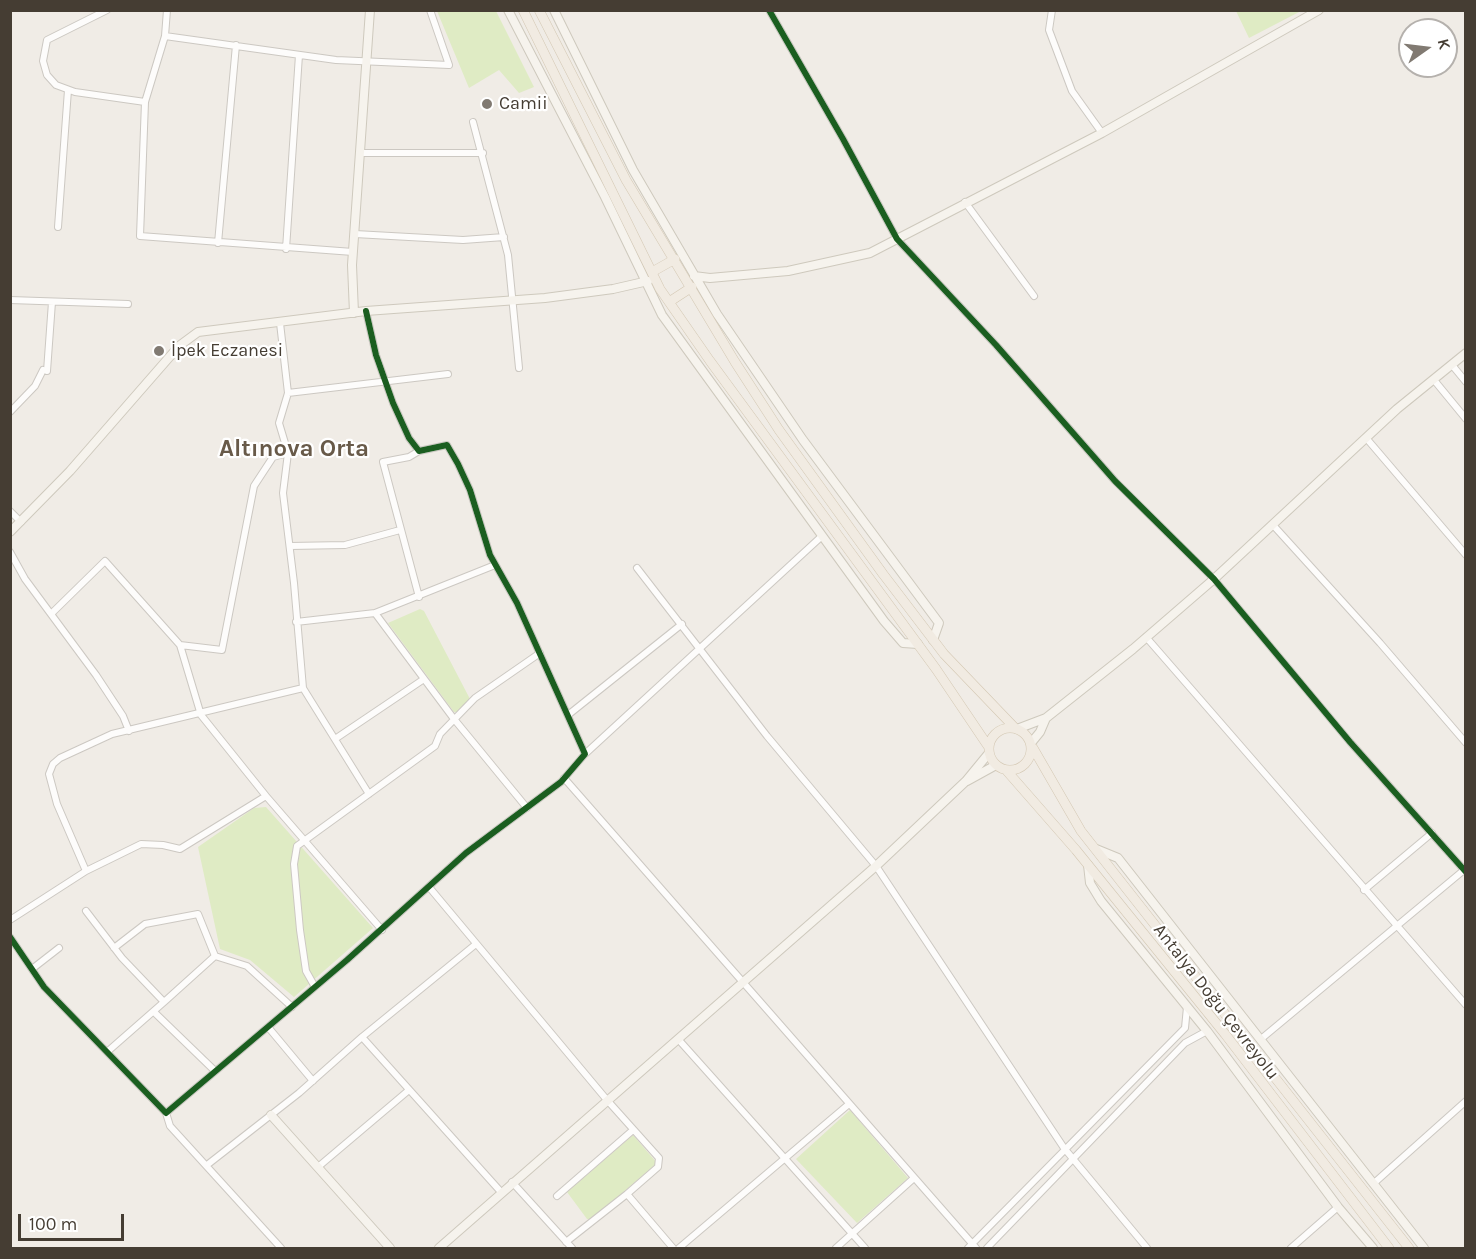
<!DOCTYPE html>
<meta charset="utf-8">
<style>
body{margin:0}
#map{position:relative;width:1476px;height:1259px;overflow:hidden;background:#f0ece6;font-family:Karla,sans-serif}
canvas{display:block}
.frame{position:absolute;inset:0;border:12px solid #453d33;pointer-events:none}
.north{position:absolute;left:1398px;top:18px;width:60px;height:60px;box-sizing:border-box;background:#fff;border:2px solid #b5b1ad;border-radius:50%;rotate:76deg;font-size:16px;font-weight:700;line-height:24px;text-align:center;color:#453d33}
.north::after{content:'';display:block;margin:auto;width:21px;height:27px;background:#817a72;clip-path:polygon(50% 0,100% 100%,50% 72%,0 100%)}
.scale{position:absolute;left:18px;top:1214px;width:106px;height:27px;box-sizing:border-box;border:3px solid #453d33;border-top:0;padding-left:8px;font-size:18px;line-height:21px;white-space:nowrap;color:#453d33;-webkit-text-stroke:4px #fff;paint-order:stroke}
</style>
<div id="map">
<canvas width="1476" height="1259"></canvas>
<div class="frame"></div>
<div class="north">K</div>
<div class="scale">100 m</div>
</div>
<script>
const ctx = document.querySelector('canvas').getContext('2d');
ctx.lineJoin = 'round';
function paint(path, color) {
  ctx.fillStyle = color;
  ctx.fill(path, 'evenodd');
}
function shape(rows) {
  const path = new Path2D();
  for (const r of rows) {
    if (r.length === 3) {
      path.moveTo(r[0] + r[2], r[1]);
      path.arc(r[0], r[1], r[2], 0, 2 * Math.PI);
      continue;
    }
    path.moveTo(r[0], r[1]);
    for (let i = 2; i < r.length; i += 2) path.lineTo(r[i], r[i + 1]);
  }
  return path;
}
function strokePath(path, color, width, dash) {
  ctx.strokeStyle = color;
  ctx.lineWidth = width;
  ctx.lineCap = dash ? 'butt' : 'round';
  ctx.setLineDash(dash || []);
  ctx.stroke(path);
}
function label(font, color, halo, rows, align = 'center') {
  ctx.font = font + ' Karla,sans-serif';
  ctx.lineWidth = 4.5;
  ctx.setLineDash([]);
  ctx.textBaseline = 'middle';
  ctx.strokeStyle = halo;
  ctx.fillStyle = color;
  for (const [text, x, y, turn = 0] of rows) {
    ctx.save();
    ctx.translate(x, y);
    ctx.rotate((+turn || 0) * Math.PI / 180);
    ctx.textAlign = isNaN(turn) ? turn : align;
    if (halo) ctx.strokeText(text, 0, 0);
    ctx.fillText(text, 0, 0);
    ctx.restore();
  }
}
const green = shape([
 [437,11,496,11,534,87,519,93,499,70,469,88],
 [1236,11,1301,11,1249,38],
 [420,609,424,611,470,699,458,712,454,712,388,623],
 [266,807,373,928,294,997,250,960,220,949,198,847,254,808],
 [850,1110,908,1178,857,1223,796,1159],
 [633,1135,657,1163,591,1220,587,1219,567,1192]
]);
const street = shape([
 [107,10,47,40,43,61,47,75,56,85,75,92,145,102],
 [167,10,165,36,145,102,140,236,353,252],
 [769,10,843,139,897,239,996,345,1115,481,1214,579,1350,742,1466,872],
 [1052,10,1049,30,1072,91,1102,133],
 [165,36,336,60,449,65,430,10],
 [473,122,508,255,519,368],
 [360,153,483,153],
 [965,202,1034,296],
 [58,227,68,90],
 [355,234,463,240,504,237],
 [218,243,236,45],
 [286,249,299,55],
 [10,300,128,304],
 [280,323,288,393,279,423,288,453,283,493,294,583,303,688,369,794],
 [1452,365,1466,382],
 [47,371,52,302],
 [1434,380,1466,419],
 [288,393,448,374],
 [10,412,35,386,43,370],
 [1367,439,1466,555],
 [419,451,409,457,383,462,419,597],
 [10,511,21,522],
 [1273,525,1380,643,1466,743],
 [290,546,345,545,400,530],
 [10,552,25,579,96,675,123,716,129,731],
 [637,568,767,736,876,866,1064,1148,1147,1248],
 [52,613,105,561,180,645,201,715,266,796],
 [375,613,454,719,527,808],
 [296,622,375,613,495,565],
 [1146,637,1466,1005],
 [180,645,222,650,254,486,273,457,288,453],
 [303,688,112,734,60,758,53,764,49,774,57,804,86,871,141,844,163,845,180,849,266,796,382,930],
 [568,715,682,624],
 [335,739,424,679],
 [585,754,822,536],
 [564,778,976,1248],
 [429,887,607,1100,659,1158,658,1167,627,1194],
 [1364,890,1432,833],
 [86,911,122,958,164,1002,215,956,247,966,292,1007],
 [10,920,86,871],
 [10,937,44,987,166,1113,347,960,466,853,561,782,585,754,517,603,490,555,470,490,458,464,447,445,419,451,409,438,393,403,376,355,366,311],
 [114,948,145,924,198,914,215,956],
 [32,969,59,948],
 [315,987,306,971,300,930,294,864,297,846,435,746,440,734,475,698,540,653],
 [154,1012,215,1071],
 [268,1027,313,1081],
 [362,1037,501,1192],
 [678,1039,865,1248],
 [1261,1039,1464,870],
 [107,1052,164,1002],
 [166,1113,170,1126,281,1248],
 [207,1165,299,1093,362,1037,476,944],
 [318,1167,409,1090],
 [512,1182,572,1248],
 [1373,1184,1466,1101],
 [557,1196,633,1130],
 [566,1242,627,1194,673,1248],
 [679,1248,849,1104],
 [836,1248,914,1178],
 [968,1248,1185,1028,1187,1007],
 [987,1248,1185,1043,1207,1031],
 [1291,1248,1338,1207]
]);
const secondary = shape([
 [508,10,605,197,662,315,884,621,903,643,918,644],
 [554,10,633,170,717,314,803,440,939,623,933,640],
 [694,276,710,278,788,271,870,253,1102,133,1319,10],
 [354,313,352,265,370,10],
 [10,532,70,471,179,346,198,332,366,311,545,298,613,289,648,281],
 [1017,729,1046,718,1133,649,1214,579,1397,409,1466,353],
 [1031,743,1040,732,1046,718],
 [967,781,996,765],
 [1096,849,1118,858,1424,1248],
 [1088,865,1090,883,1101,901,1207,1031,1338,1207,1373,1248],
 [271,1115,390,1248],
 [439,1248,876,866,966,781,989,753]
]);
const primary = shape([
 [523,10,660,289,710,361,936,669,988,746],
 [539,10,626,180,735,362,779,430,883,574,944,654,1015,728],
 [652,272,675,259],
 [669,302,692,287],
 [1010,749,21],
 [1033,748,1081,831,1409,1248],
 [1006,770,1076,850,1225,1034,1389,1248]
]);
const cycleway = shape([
 [769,10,843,139,897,239,996,345,1115,481,1214,579,1350,742,1466,872],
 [10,937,44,987,166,1113,347,960,466,853,561,782,585,754,517,603,490,555,470,490,458,464,447,445,419,451,409,438,393,403,376,355,366,311]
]);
const markers = [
 [487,104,6,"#817a72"],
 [159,351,6,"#817a72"]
];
const poiNames = [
 ["Camii",499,104],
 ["İpek Eczanesi",171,351]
];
const streetNames = [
 ["Antalya Doğu Çevreyolu",1216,1002,52]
];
const districtNames = [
 ["Altınova Orta",294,449]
];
paint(green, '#dfebc4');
strokePath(street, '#ccc8c2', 8);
strokePath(secondary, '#cec9bd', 10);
strokePath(primary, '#d3c7b2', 10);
strokePath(street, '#fdfcfb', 6);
strokePath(secondary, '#f6f3ed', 8);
strokePath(primary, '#f1ebe2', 9);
strokePath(cycleway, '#1b5e20', 6);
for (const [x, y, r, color] of markers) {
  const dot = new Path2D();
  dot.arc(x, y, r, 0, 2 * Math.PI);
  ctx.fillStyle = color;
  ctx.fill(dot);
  strokePath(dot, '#fff', 2);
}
label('18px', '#453d33', '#fff', poiNames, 'left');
label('18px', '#453d33', '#fff', streetNames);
label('bold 24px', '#685a49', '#fff', districtNames);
</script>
